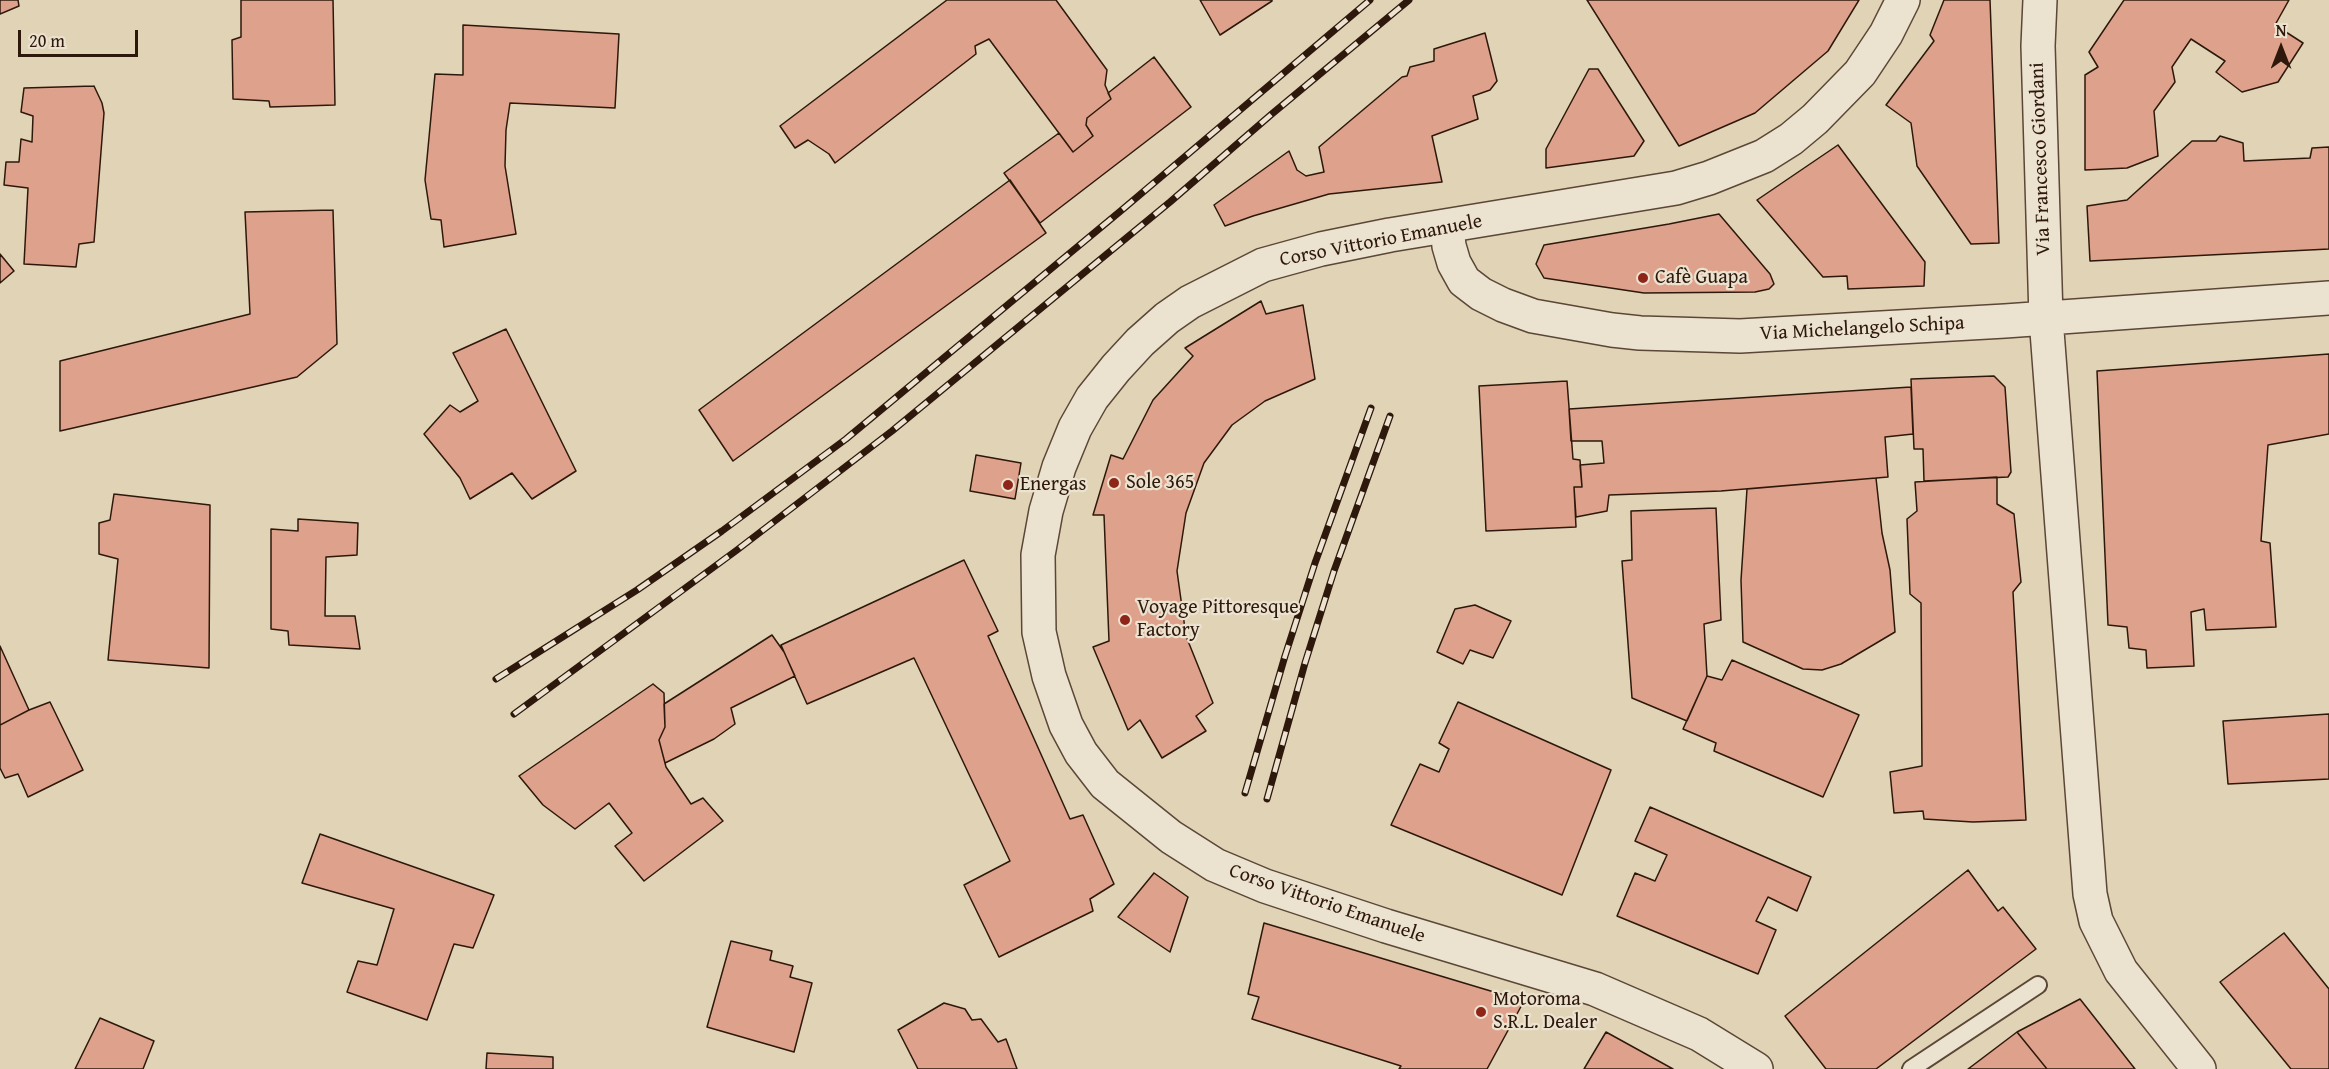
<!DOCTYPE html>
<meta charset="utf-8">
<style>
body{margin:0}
#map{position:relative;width:2329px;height:1069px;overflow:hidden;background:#e1d3b6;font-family:"Gentium Book Plus",serif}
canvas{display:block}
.north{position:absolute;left:2251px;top:18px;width:60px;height:60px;-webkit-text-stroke:4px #ece2d0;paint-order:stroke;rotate:0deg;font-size:16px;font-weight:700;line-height:24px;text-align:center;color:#2d180b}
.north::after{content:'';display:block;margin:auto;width:21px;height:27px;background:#2d180b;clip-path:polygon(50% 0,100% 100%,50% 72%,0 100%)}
.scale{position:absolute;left:18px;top:30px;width:120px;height:27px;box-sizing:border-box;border:3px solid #2d180b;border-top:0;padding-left:8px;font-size:18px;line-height:21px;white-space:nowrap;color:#2d180b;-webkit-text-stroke:4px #ece2d0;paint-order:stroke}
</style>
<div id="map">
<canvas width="2329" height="1069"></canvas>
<div class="north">N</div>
<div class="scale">20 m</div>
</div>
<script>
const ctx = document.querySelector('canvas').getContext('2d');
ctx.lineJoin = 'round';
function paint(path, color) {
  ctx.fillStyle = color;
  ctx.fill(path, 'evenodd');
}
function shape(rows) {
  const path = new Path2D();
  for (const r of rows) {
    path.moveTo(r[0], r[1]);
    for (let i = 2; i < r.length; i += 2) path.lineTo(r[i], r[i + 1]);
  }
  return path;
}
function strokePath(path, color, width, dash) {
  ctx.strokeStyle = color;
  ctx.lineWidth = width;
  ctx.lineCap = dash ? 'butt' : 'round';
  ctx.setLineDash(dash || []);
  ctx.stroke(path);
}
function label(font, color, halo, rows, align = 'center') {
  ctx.font = font + ' "Gentium Book Plus",serif';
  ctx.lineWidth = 4.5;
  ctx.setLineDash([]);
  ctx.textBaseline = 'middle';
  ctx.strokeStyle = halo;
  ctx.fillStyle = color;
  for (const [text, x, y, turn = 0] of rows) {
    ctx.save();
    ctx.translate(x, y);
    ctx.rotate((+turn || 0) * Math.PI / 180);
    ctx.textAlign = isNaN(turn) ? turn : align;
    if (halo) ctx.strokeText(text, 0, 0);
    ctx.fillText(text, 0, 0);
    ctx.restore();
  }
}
const building = shape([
 [0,0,18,0,19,6,0,14,0,0],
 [241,0,333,0,335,105,270,107,269,101,233,99,232,40,241,37,241,0],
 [947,0,1056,0,1107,70,1105,85,1111,99,1087,118,1086,125,1093,136,1073,152,989,39,975,46,976,54,835,163,829,154,808,140,795,148,780,126,947,0],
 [1200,0,1272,0,1272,1,1220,35,1200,0],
 [1587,0,1859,0,1828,51,1755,113,1679,146,1587,0],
 [1944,0,1990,0,1999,243,1971,244,1917,166,1911,123,1886,105,1934,41,1930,35,1944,0],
 [2124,0,2289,0,2275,25,2303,43,2278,82,2242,92,2216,72,2225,61,2191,39,2172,67,2175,82,2154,111,2158,156,2127,168,2085,170,2085,75,2098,67,2089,52,2124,0],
 [463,25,619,34,615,108,510,103,506,130,505,166,516,234,444,247,441,220,431,219,425,180,435,74,463,75,463,25],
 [1485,33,1497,81,1490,90,1473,96,1478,119,1432,136,1442,182,1329,194,1253,216,1225,226,1214,205,1289,151,1297,170,1306,176,1324,172,1319,147,1402,77,1407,76,1410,67,1434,61,1434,49,1485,33],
 [1154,57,1191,107,1040,223,1004,173,1059,133,1073,152,1093,136,1086,125,1087,118,1111,99,1108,93,1154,57],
 [1589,69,1598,69,1644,141,1634,156,1546,168,1546,149,1589,69],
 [94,86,102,103,104,113,94,242,79,244,76,267,24,264,28,188,4,185,6,162,19,162,21,139,32,142,33,116,21,112,24,88,94,86],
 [2220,136,2243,143,2244,161,2310,158,2312,148,2329,147,2329,249,2090,261,2087,206,2127,200,2192,141,2216,141,2220,136],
 [1838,145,1925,262,1924,286,1848,289,1847,276,1823,277,1757,200,1838,145],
 [1010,180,1046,233,733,461,699,410,1010,180],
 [333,210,337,344,297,377,60,431,60,361,250,314,245,212,333,210],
 [1719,214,1770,274,1774,284,1769,289,1755,292,1644,293,1544,278,1536,264,1544,245,1669,224,1719,214],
 [0,254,14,271,0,283,0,254],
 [1261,301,1266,314,1303,305,1315,379,1265,401,1232,425,1204,463,1186,513,1177,571,1186,636,1213,703,1196,716,1206,731,1162,758,1140,720,1128,730,1093,647,1109,641,1104,515,1093,515,1111,455,1123,459,1153,400,1193,356,1185,348,1261,301],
 [506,329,576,471,532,499,512,473,470,499,460,478,424,434,450,405,460,412,478,401,453,353,506,329],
 [2329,354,2329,434,2268,445,2261,541,2270,543,2276,627,2206,630,2204,609,2191,612,2194,666,2147,668,2146,650,2129,648,2127,627,2108,625,2097,371,2329,354],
 [1994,376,2005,387,2011,472,2008,477,1924,481,1923,449,1914,449,1911,379,1994,376],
 [1567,381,1573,459,1580,460,1582,487,1574,487,1576,527,1486,531,1479,386,1567,381],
 [1911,387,1913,434,1885,437,1888,477,1721,491,1609,495,1607,511,1576,517,1574,487,1582,487,1580,465,1604,463,1602,441,1571,441,1569,409,1911,387],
 [976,455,1021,463,1015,499,970,491,976,455],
 [1997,477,1997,504,2014,514,2021,582,2013,592,2026,820,1973,822,1924,819,1923,811,1894,813,1890,772,1922,766,1921,603,1910,594,1907,519,1917,511,1915,482,1997,477],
 [1876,478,1882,533,1890,570,1895,632,1841,664,1822,670,1803,669,1743,642,1741,580,1747,489,1876,478],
 [114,494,210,505,209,668,108,660,118,559,99,554,99,523,110,520,114,494],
 [1716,508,1721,620,1704,624,1707,676,1687,721,1632,698,1622,561,1632,560,1631,511,1716,508],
 [298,519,358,523,357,555,326,557,325,616,355,616,360,649,289,645,288,631,271,629,271,529,298,531,298,519],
 [964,560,998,631,988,636,1070,819,1083,815,1114,884,1090,899,1093,911,999,957,964,885,1010,861,914,658,807,704,781,645,964,560],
 [1475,605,1511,621,1493,658,1470,650,1463,664,1437,652,1455,609,1475,605],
 [772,635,784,652,795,676,731,708,735,724,714,739,665,763,659,740,665,727,664,704,772,635],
 [0,646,29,710,0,725,0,646],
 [1732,660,1859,715,1823,797,1714,751,1716,743,1683,729,1707,676,1722,680,1732,660],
 [653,684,664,693,665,727,659,740,666,767,691,804,703,798,723,821,644,881,615,846,632,833,609,803,575,829,543,805,519,776,653,684],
 [50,702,83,770,28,797,18,774,5,778,0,768,0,725,29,710,50,702],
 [1458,702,1611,770,1562,895,1391,825,1420,764,1439,772,1449,749,1439,743,1458,702],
 [2329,714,2329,779,2228,784,2223,721,2329,714],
 [1650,807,1811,877,1797,911,1768,897,1756,921,1776,930,1758,974,1617,916,1635,873,1655,881,1667,855,1635,841,1650,807],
 [320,834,494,895,473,948,454,944,427,1020,347,992,358,961,377,965,394,909,302,883,320,834],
 [1968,870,1998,911,2003,907,2036,949,1876,1069,1826,1069,1785,1016,1968,870],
 [1154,873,1188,897,1170,952,1118,917,1154,873],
 [1264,923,1524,1001,1487,1069,1399,1069,1401,1066,1252,1019,1259,997,1248,994,1264,923],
 [2284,933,2329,989,2329,1069,2291,1069,2220,982,2284,933],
 [731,941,772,951,770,960,793,966,790,977,812,983,794,1052,707,1027,731,941],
 [2080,999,2135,1069,2047,1069,2017,1032,2080,999],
 [944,1003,965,1009,972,1020,981,1019,998,1042,1006,1039,1017,1069,918,1069,898,1030,944,1003],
 [100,1018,154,1041,143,1069,75,1069,100,1018],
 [1606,1032,1673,1069,1584,1069,1606,1032],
 [2017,1032,2047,1069,1968,1069,2017,1032],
 [487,1053,553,1057,553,1069,486,1069,487,1053]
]);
const service = shape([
 [1911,1069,2038,985]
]);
const tertiary = shape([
 [2040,0,2038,46,2046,318,2090,894,2096,921,2121,971,2199,1069],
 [1447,226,1449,246,1454,263,1464,281,1481,294,1503,305,1533,316,1612,330,1640,333,1740,336,2005,321,2329,298],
 [1756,1069,1699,1034,1595,989,1386,926,1265,886,1215,865,1171,837,1105,784,1081,753,1066,725,1049,676,1039,632,1038,555,1046,511,1059,467,1075,428,1092,398,1116,368,1140,342,1167,318,1190,302,1263,265,1321,249,1390,235,1676,188,1709,178,1764,156,1791,139,1815,119,1860,73,1886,34,1903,0]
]);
const rail = shape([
 [496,679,637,590,722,531,846,439,1123,209,1370,0],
 [514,714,737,550,892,431,1170,202,1273,113,1409,0],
 [1245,793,1285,656,1315,563,1371,408],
 [1267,799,1305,663,1334,571,1390,416]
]);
const markers = [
 [1643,278,6,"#8f2418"],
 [1114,483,6,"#8f2418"],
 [1008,485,6,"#8f2418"],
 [1125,620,6,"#8f2418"],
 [1481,1012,6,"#8f2418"]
];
const streetNames = [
 ["Via Francesco Giordani",2041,159,-92],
 ["Corso Vittorio Emanuele",1381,241,-11],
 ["Via Michelangelo Schipa",1862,329,-3],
 ["Corso Vittorio Emanuele",1327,904,19]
];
const poiNames = [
 ["Cafè Guapa",1655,278],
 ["Sole 365",1126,483],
 ["Energas",1020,485],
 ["Voyage Pittoresque",1137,608],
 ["Factory",1137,631],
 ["Motoroma",1493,1000],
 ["S.R.L. Dealer",1493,1023]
];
paint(building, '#dea18b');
strokePath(building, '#2d180b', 1.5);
strokePath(service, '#5a4736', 20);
strokePath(tertiary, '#5a4736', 36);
strokePath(service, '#ece2d0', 16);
strokePath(tertiary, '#ece2d0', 33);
strokePath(rail, '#2d180b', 7);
strokePath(rail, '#ece2d0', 4.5, [14]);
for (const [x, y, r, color] of markers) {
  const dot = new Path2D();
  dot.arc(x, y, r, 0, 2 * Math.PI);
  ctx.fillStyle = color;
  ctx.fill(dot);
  strokePath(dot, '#ece2d0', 2);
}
label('20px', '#2d180b', '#ece2d0', streetNames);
label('20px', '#2d180b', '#ece2d0', poiNames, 'left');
</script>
